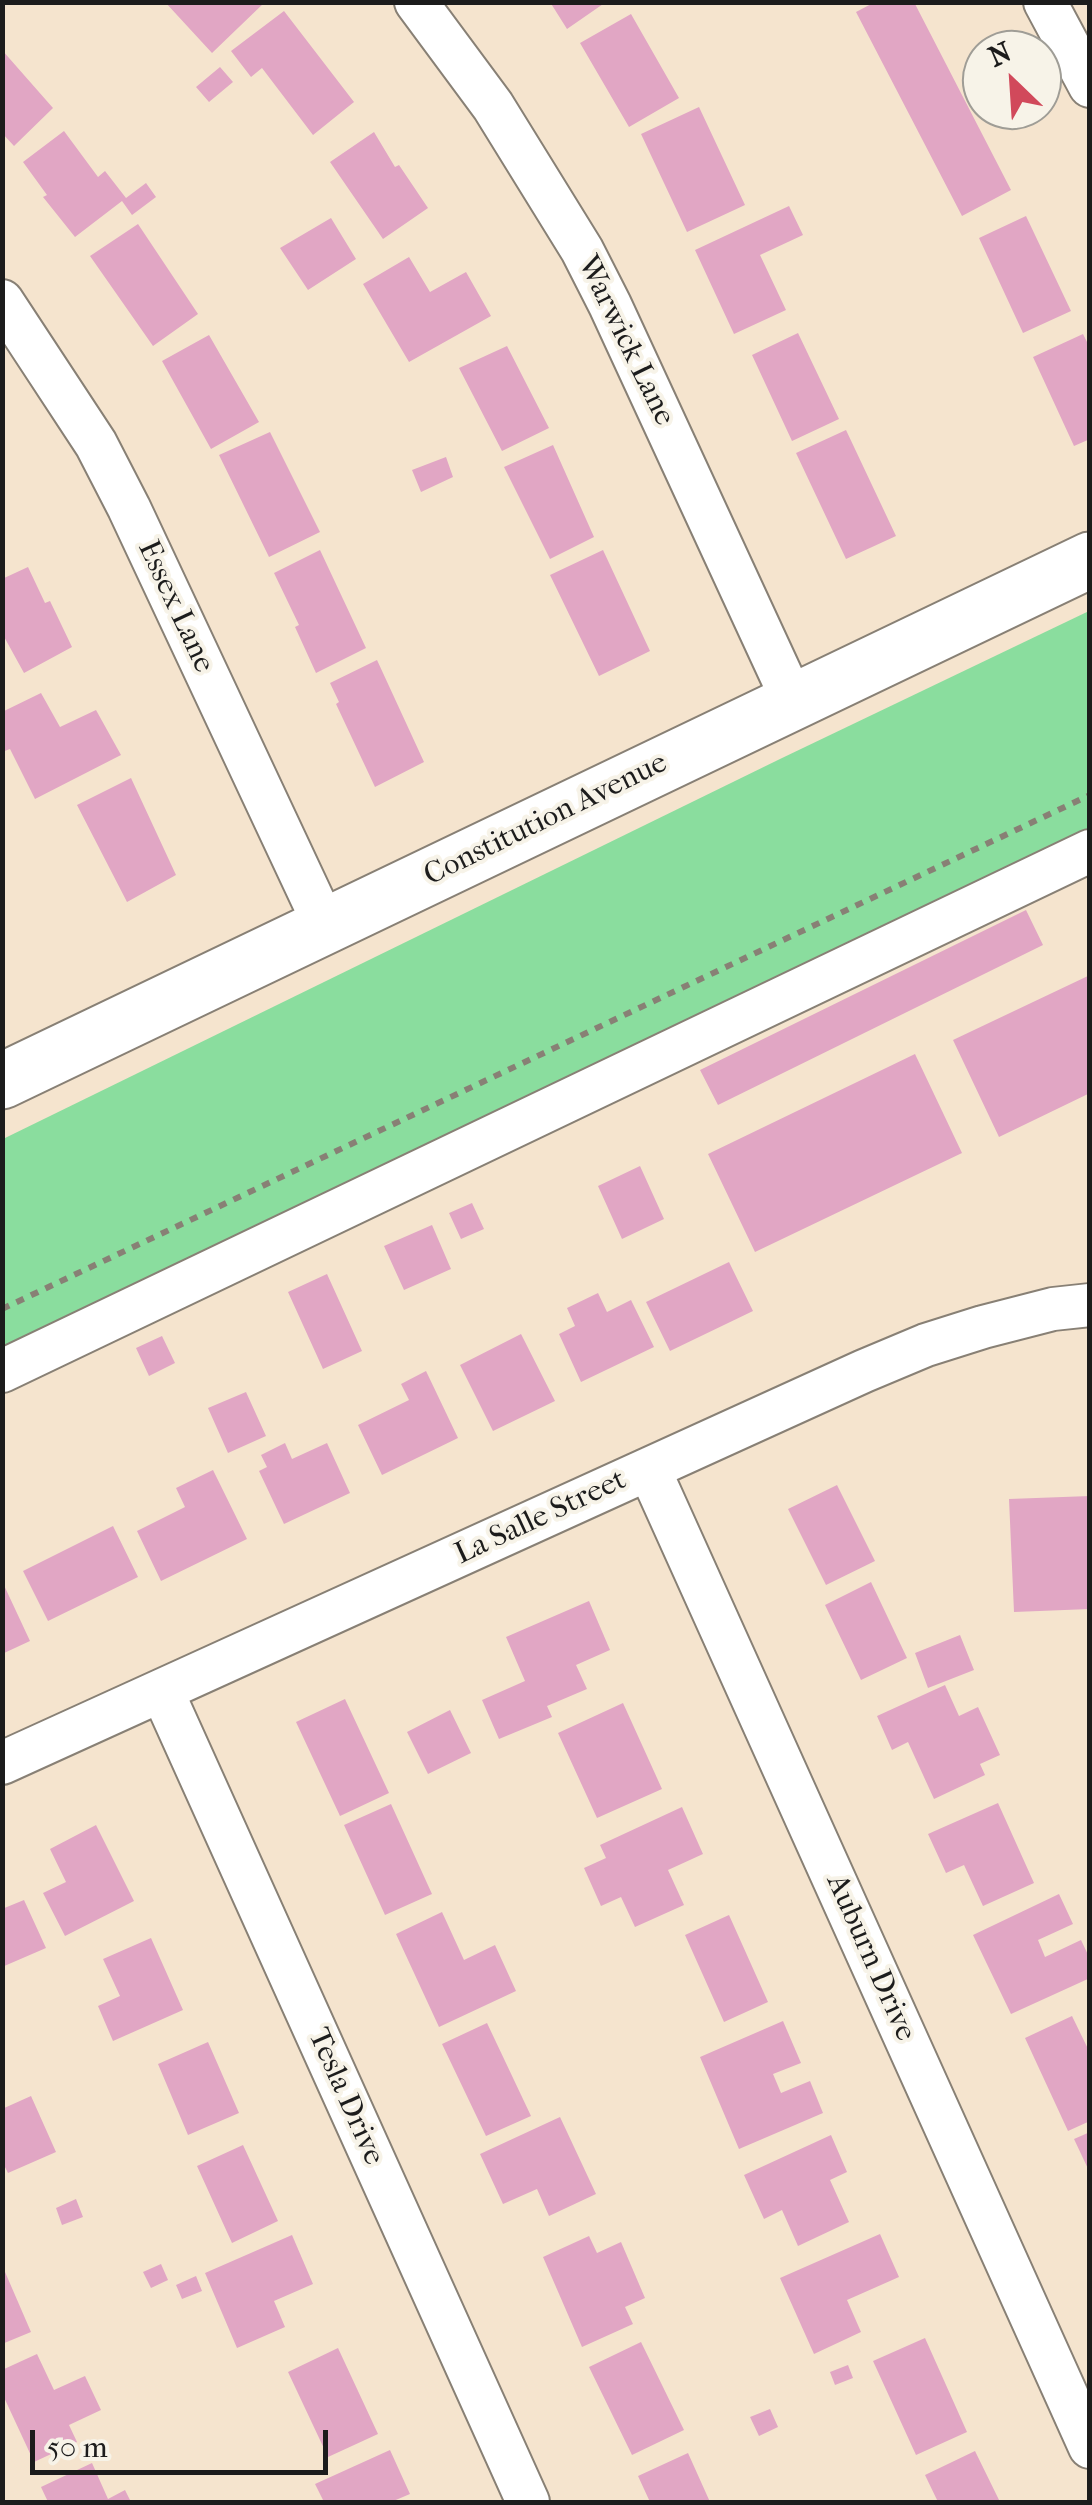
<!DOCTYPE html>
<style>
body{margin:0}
#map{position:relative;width:1092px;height:2505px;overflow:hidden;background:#f5e4ce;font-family:"IM FELL French Canon",serif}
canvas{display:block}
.frame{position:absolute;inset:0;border:5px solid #1c1c1c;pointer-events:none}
.north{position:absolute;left:962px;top:30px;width:100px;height:100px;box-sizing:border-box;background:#f7f3e8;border:2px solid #9f9d96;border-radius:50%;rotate:335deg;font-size:28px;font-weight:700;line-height:40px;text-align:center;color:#1c1c1c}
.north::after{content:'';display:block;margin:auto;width:35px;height:45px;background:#d1495b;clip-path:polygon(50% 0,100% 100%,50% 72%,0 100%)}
.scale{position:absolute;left:30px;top:2430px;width:298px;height:45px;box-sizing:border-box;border:5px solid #1c1c1c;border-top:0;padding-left:12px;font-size:30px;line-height:35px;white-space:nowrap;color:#1c1c1c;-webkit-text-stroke:8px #f7f3e8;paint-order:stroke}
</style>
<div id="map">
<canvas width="1092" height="2505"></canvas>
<div class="frame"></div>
<div class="north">N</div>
<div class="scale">50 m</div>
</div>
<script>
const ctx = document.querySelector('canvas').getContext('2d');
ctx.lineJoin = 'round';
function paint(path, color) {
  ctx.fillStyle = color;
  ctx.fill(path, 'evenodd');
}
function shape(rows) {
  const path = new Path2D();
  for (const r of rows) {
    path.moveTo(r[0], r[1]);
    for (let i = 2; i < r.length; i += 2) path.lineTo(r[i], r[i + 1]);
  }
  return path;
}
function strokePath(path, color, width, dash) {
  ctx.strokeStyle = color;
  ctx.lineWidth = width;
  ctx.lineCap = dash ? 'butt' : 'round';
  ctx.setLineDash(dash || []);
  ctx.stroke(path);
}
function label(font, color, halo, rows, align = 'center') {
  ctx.font = font + ' "IM FELL French Canon",serif';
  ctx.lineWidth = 8;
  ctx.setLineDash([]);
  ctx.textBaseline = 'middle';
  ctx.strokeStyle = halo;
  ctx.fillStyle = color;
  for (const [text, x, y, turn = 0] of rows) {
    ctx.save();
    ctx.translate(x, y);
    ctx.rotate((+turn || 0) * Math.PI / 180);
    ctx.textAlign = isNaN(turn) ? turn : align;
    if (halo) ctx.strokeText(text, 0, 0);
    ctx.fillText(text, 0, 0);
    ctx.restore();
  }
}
const green = shape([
 [1089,611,1089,847,3,1362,3,1139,780,759]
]);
const building = shape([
 [165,2,265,2,212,53],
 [550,2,606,2,567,29],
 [875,2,914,2,1011,190,962,216,856,12],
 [284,11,354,102,313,135,262,68,251,77,231,51],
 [631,14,679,98,629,127,580,43],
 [2,50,53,108,14,146,2,133],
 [220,67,233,82,209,102,196,87],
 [699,107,745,205,687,232,641,134],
 [64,131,98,177,105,171,126,198,146,183,156,197,132,215,122,201,75,237,43,197,47,195,23,162],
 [374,132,395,167,399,165,428,208,383,239,330,162],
 [789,206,803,235,760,255,786,310,734,334,695,250],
 [1026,216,1071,311,1023,333,979,238],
 [331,218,356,259,308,290,280,248],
 [138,224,198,314,153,346,90,256],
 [409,257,430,292,466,272,491,316,409,362,363,284],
 [798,333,839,419,792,441,752,355],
 [1083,334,1090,348,1090,439,1074,446,1033,357],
 [209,335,259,422,211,449,162,361],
 [507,346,549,428,502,451,459,368],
 [846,430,896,536,846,559,796,453],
 [270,432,320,532,269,557,219,455],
 [553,445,594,537,550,559,504,467],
 [446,457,453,477,421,492,412,470],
 [320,550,366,648,316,673,295,627,299,625,274,573],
 [603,550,650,651,599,676,550,575],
 [28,567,45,603,50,601,72,647,24,673,2,633,2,579],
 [377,660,424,762,375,787,336,704,339,702,330,683],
 [41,693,60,727,96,710,121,755,35,799,10,749,2,752,2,712],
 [131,778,176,875,127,902,77,805],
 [1026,910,1043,945,718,1105,700,1070],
 [1090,975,1090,1093,999,1137,953,1040],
 [915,1054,962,1153,755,1252,708,1154],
 [640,1166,664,1219,622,1239,598,1186],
 [472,1203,484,1229,461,1239,449,1213],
 [432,1225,451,1269,404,1290,384,1246],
 [729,1262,753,1311,670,1351,646,1302],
 [327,1274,362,1351,323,1369,288,1292],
 [598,1293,607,1312,631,1300,654,1347,581,1382,559,1334,575,1326,567,1308],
 [521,1334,555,1401,493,1431,460,1365],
 [162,1336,175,1363,149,1376,136,1348],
 [426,1371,458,1438,382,1475,358,1425,409,1400,401,1384],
 [246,1392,266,1436,228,1453,208,1408],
 [285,1443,292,1459,327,1443,350,1493,284,1524,259,1471,267,1467,261,1455],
 [213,1470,247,1539,161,1581,137,1531,185,1507,176,1488],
 [837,1485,875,1561,826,1585,788,1509],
 [1090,1496,1090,1609,1014,1612,1009,1499],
 [113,1526,138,1577,48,1621,23,1571],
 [2,1581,30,1641,2,1654],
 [871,1582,907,1658,861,1680,825,1605],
 [589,1601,610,1650,576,1665,587,1689,547,1706,552,1717,499,1739,482,1700,525,1681,506,1637],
 [960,1635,974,1670,928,1688,915,1653],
 [945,1685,959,1716,978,1707,1000,1755,980,1764,985,1775,934,1799,908,1742,892,1750,877,1716],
 [345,1699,389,1793,340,1816,296,1722],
 [623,1703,662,1789,597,1818,558,1733],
 [450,1710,471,1753,428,1774,407,1732],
 [998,1803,1034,1883,983,1906,964,1865,946,1873,928,1834],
 [391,1804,432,1894,385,1915,344,1825],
 [682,1807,703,1854,668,1870,684,1905,635,1927,621,1897,601,1906,584,1868,606,1858,600,1845],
 [96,1825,134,1901,65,1936,43,1893,66,1882,50,1849],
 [1059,1894,1073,1924,1038,1940,1045,1957,1081,1940,1090,1959,1090,1978,1011,2014,973,1935],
 [24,1900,46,1948,2,1967,2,1909],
 [442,1912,464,1960,495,1945,516,1991,439,2027,396,1934],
 [729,1915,768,2002,724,2022,685,1935],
 [151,1938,183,2010,113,2041,98,2006,120,1996,103,1959],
 [1072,2016,1090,2053,1090,2121,1068,2131,1025,2038],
 [783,2021,801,2063,773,2074,781,2093,810,2081,823,2113,739,2149,700,2057],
 [487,2023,531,2116,486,2136,442,2044],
 [208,2042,239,2113,188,2135,158,2064],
 [31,2096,56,2152,8,2173,2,2161,2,2109],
 [560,2117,596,2194,549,2216,537,2189,503,2204,480,2154],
 [1090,2132,1090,2173,1074,2139],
 [831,2135,847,2172,830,2180,849,2222,798,2246,782,2210,764,2219,744,2175],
 [243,2145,278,2221,232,2243,197,2166],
 [76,2199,83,2217,62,2225,56,2208],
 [880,2234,899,2277,847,2300,861,2332,814,2354,780,2278],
 [292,2235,313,2284,274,2301,285,2327,237,2348,205,2273],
 [589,2236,597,2253,621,2242,645,2298,625,2307,633,2324,582,2347,543,2257],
 [161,2264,168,2280,151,2288,143,2272],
 [2,2265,31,2332,2,2344],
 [196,2276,202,2291,182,2299,176,2285],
 [925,2338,967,2432,916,2455,873,2361],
 [641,2342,684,2430,632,2455,589,2367],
 [338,2348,378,2434,328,2457,288,2372],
 [37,2354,54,2390,85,2376,101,2410,69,2425,77,2442,34,2462,2,2393,2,2370],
 [848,2365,853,2378,835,2385,830,2372],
 [770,2409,778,2427,759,2436,750,2417],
 [390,2450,410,2494,391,2502,324,2502,315,2484],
 [975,2451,1000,2502,938,2502,925,2475],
 [688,2453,710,2502,650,2502,638,2476],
 [92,2463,108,2499,125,2490,131,2502,48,2502,41,2487]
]);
const path = shape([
 [2,1309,1090,795]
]);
const minor = shape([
 [416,2,493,106,582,250,610,305,793,701],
 [1045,2,1090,86],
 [2,301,96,444,129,508,325,926],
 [2,1371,1090,851],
 [649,1469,1090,2447],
 [162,1691,528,2502],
 [2,1763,864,1371,926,1345,983,1327,1053,1309,1090,1305]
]);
const major = shape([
 [2,1081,1090,560]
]);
const streetNames = [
 ["Warwick Lane",625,341,64],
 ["Essex Lane",175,607,65],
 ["Constitution Avenue",546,820,-26],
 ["La Salle Street",541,1518,-25],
 ["Auburn Drive",870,1958,66],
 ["Tesla Drive",345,2097,66]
];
paint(green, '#8add9e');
paint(building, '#e1a6c4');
strokePath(minor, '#888075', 46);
strokePath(major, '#888075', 59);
strokePath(path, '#888075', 6, [8, 8]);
strokePath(minor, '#fff', 42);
strokePath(major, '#fff', 55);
label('30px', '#1c1c1c', '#f7f3e8', streetNames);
</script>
